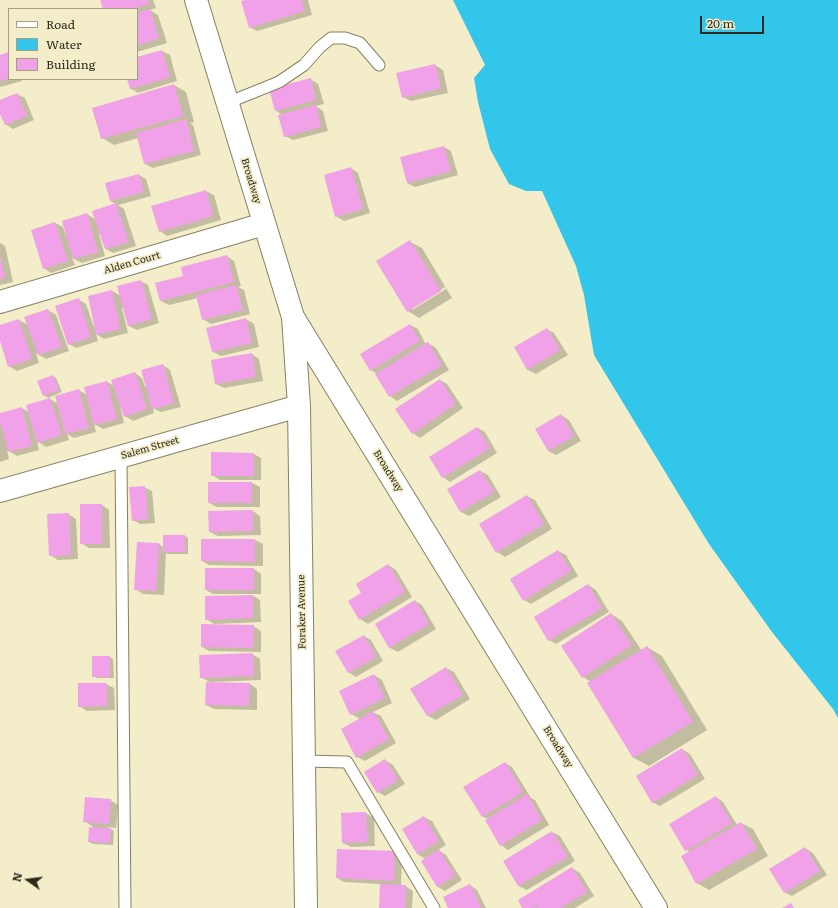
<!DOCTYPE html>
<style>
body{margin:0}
#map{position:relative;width:838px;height:908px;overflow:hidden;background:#f3edc9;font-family:Literata,serif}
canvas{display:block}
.legend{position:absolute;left:8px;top:8px;width:130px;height:72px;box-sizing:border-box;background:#f3edc9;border:1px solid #a49f84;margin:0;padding:5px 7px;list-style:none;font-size:12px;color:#2d2a1d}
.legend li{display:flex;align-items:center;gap:8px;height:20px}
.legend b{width:20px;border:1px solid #a49f84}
.north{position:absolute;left:8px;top:860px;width:40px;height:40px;-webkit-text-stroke:3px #f3edc9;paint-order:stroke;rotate:284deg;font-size:11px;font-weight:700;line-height:16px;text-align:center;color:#2d2a1d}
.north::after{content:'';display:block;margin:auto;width:14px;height:18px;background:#2d2a1d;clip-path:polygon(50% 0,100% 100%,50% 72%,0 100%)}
.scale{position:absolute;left:700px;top:16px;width:64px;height:18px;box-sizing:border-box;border:2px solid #2d2a1d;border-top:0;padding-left:5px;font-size:12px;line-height:14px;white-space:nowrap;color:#2d2a1d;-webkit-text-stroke:3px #f3edc9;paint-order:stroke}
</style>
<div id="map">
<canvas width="838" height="908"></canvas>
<ul class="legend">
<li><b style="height:5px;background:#fff"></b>Road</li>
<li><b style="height:11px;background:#32c6ea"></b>Water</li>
<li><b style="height:11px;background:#f0a1e7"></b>Building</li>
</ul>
<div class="north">N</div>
<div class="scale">20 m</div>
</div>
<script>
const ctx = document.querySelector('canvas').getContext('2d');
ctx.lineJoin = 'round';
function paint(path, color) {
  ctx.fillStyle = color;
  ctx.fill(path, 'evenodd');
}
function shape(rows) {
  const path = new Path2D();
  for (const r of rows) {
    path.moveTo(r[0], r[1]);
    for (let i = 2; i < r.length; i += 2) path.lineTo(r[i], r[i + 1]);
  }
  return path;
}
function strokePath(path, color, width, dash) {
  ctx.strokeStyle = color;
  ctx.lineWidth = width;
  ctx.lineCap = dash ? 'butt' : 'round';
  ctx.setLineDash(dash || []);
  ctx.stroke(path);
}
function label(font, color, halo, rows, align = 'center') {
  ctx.font = font + ' Literata,serif';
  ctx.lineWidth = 3.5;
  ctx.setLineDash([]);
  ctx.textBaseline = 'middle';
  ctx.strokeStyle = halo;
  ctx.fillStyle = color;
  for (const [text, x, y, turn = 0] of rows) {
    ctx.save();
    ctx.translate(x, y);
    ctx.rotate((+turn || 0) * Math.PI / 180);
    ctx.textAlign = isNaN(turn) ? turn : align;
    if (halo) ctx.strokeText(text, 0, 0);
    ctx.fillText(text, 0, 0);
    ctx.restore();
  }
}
const water = shape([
 [453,0,838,0,838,718,833,709,772,632,709,544,594,355,584,295,576,266,542,191,526,191,509,184,490,149,478,102,474,78,485,65]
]);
const shadow = shape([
 [101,0,153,0,156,8,150,10,158,15,167,43,137,52,137,9,104,9],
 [248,0,308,0,312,15,257,31,249,27],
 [162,51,170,55,177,81,138,93,130,88,128,79,137,79,137,58],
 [9,54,9,79,22,79,22,81,0,87,0,56],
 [435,65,443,70,448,93,411,101,403,97,398,74],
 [310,79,318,84,324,104,316,106,323,111,328,131,293,140,285,136,283,115,276,111],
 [174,85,186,92,194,122,190,123,193,125,201,155,153,168,145,164,138,138,114,145,102,138],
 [17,94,25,98,34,120,13,129,5,124,0,111,0,101],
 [444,147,451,151,458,175,415,187,407,183],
 [351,168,358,173,370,213,344,221,336,216],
 [139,175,146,179,151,196,118,205,124,209,136,246,113,253,106,249,101,233,99,234,105,256,82,263,72,258,75,265,51,273,44,268,55,223,63,227,66,236,67,236,87,214,96,220,94,212,117,204,110,201],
 [206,191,214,195,221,220,167,236,160,231],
 [410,242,422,248,452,298,419,318,408,311],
 [445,287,446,289,412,310,412,308],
 [0,243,5,246,13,282,0,285],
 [227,256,234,261,241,286,238,287,244,290,250,314,211,324,203,319,198,298,169,305,161,301,184,277],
 [140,281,148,285,159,323,137,330,129,326,124,308,122,308,128,333,104,339,96,334,98,341,76,348,69,344,78,299,86,304,94,327,95,326,112,291,121,296],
 [48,310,56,315,69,351,46,359,36,353,39,363,17,371,9,366,0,338,0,326,19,320,28,325],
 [246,319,254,324,259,347,221,356,213,352],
 [410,325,418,329,426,345,428,343,436,348,449,370,397,401,390,396,377,374,371,370],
 [547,329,554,333,568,355,536,374,528,370,515,348],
 [252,354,259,359,263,381,224,388,216,384,212,361],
 [163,365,170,370,181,407,161,412,153,408,154,413,133,421,125,416,121,405,120,406,124,423,103,429,94,424,96,432,74,438,67,434,69,440,46,447,37,441,39,450,17,456,7,450,9,459,0,462,0,422,2,423,0,414,21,408,29,412,50,399,58,404,79,390,87,395,107,382,114,386,135,373,142,378,145,387,147,386],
 [53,376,56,378,62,392,48,398,44,395],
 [440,380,447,384,463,408,420,438,413,433],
 [561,415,569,420,581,441,556,455,548,451],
 [478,428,485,432,497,453,450,482,443,477,430,457],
 [254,454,261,458,261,480,220,480,212,475],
 [480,471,488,475,501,497,469,516,461,512,448,490],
 [252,483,260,487,260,507,217,507,209,503],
 [144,487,152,491,155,523,140,524,133,520],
 [527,496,535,500,552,529,505,557,497,552],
 [102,505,109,510,110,548,89,548,81,543],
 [253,511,260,516,261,535,218,536,210,532],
 [68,514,76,519,78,559,58,560,50,555],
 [185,536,188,538,188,554,168,554,166,553,164,595,143,594,135,589,138,543,159,544,164,548],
 [202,540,255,540,263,544,263,566,209,565,202,561],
 [558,551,566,555,578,576,531,604,524,600],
 [388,565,396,570,412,597,368,624,360,619,363,593],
 [254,569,261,574,261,594,213,594,206,590],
 [588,585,596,590,609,612,556,644,549,640],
 [252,595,260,600,261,622,214,624,206,619],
 [415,601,422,605,436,629,398,652,390,648,376,624],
 [611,614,622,621,642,651,647,647,662,656,707,730,649,766,634,758,589,683,591,682,583,677],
 [253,626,261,631,261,652,209,651,202,647],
 [364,636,371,640,383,661,356,677,348,672],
 [252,654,260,659,261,680,211,682,211,683,250,684,257,689,257,710,214,709,206,705,211,683,201,677],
 [110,657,113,659,114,678,97,678,93,676],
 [446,668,454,672,470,699,436,720,428,716,412,689],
 [374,675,382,680,392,703,373,712,381,716,396,743,365,761,357,757,360,719,351,714],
 [106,684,114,688,115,710,87,711,79,706],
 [682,749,690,754,705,779,660,806,652,802],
 [385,760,393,765,405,784,385,796,378,792],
 [505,763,512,767,531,798,535,800,549,825,508,850,501,845,488,819,482,816],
 [716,797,723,802,737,825,741,823,753,829,768,856,709,890,697,883,690,852,686,850],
 [110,800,118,805,116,828,107,827,114,831,113,845,93,844,89,842,95,828,84,821],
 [366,813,374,818,375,846,351,847,343,843,342,814],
 [424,817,432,821,446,845,438,850,446,855,462,880,445,891,438,887,426,859,417,854],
 [552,832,560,836,575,861,527,890,519,886,504,861],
 [805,848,813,853,827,875,792,896,784,892],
 [395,852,402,857,401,886,405,886,413,891,412,908,380,908,381,884,344,882,337,878],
 [572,868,580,873,594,896,575,908,524,908],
 [470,885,477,890,486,908,449,908]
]);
const building = shape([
 [100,0,147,0,149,4,133,9,103,9],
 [245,0,302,0,305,11,249,28,241,1],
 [150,9,159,38,137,46,137,13],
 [162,50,170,77,130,89,127,79,137,79,137,57],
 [9,52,9,78,0,81,0,55],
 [435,64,441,88,402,98,396,73],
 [311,78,316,100,275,111,269,89],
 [174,84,183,116,101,139,92,108],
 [17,93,27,116,5,125,0,114,0,100],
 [316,105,321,127,284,137,278,115],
 [186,119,194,151,144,164,136,133],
 [444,146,451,171,407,183,400,157],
 [351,167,363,209,335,217,324,175],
 [139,174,144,192,110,201,105,183],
 [206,190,213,216,159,232,151,206],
 [116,203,129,242,105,249,92,211],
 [87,213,98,252,73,259,62,221],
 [55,222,68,261,43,269,31,230],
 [410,240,441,291,407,312,376,261],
 [227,255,234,282,160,301,155,283,183,276,181,267],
 [0,256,5,278,0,279],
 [141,280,152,319,128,326,117,286],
 [236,285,243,310,202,320,196,295],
 [112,290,120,329,96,335,88,296],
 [79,298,91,337,68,345,55,306],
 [48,309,62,347,38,355,24,317],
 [246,318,252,343,212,352,206,328],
 [19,319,32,359,8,367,0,341,0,325],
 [410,324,420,341,370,371,360,354],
 [547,328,560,350,527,370,514,347],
 [428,342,442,365,389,397,375,374],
 [252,353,256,377,215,384,211,360],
 [163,364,174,403,152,409,141,370],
 [135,372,147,409,124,417,111,380],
 [53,375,59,390,43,396,37,381],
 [440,379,456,404,412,434,395,409],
 [107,381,117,419,94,425,84,387],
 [79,389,89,428,65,434,55,396],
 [50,398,62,435,37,443,26,405],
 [22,407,32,446,8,452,0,421,0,413],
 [561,414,574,436,548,451,535,429],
 [477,427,490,448,442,478,429,457],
 [211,452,254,453,254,476,211,476],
 [480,470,494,492,460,512,447,489],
 [208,482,252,482,252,503,208,503],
 [145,486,148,519,132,521,129,487],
 [527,495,544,524,496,553,479,524],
 [80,504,102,504,102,544,80,544],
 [253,510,253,531,209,532,208,511],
 [69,513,71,555,49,556,47,514],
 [163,535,185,535,185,552,163,552],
 [201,539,255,539,255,562,201,561],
 [137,542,159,543,156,591,134,590],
 [558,550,571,571,523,601,510,579],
 [388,564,405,592,359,620,348,601,361,593,356,584],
 [205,568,254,568,254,590,205,590],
 [588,584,602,608,548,641,534,617],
 [253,595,253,618,205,620,205,596],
 [415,600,429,624,389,648,375,624],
 [611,613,632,645,582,678,561,646],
 [201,624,254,625,253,648,201,647],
 [364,635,376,657,348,673,335,651],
 [647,646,693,722,633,758,587,683],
 [253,653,254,676,200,678,199,655],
 [92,656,110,656,110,677,92,677],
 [446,667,463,695,427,716,410,689],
 [374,674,385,698,350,715,339,691],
 [206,682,250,683,249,706,205,705],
 [78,683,107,683,107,706,78,707],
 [373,711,389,739,356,758,341,729],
 [682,748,698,775,652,803,636,776],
 [385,759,398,780,377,793,364,772],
 [505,762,523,792,482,817,463,787],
 [527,794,542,820,500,846,485,820],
 [716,796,732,823,685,851,669,824],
 [85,797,111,799,109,824,83,822],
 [366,812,368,842,342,843,341,813],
 [424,816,439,841,417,854,402,829],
 [741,822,757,849,696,884,681,856],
 [89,827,111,828,110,843,88,842],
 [552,831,568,857,518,886,503,861],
 [805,847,820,871,784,893,769,869],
 [337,849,395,851,394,881,336,878],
 [439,849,455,876,437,887,421,861],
 [572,867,587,892,560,908,538,908,537,906,533,908,522,908,518,900],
 [380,884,406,885,405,908,379,908],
 [470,884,481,908,448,908,443,897],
 [791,903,794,908,782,908]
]);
const lane = shape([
 [227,103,279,82,304,65,320,47,331,38,345,38,360,43,379,65],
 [121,457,125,908],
 [304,761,347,762,434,908]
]);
const street = shape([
 [0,302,264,224],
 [293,317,299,406,306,908],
 [0,491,299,406]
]);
const secondary = shape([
 [196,0,293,317,656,908]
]);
const streetNames = [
 ["Broadway",251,181,73],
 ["Alden Court",132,263,-16],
 ["Salem Street",150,448,-16],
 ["Broadway",388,471,58],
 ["Foraker Avenue",302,612,-91],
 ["Broadway",558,747,58]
];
paint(water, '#32c6ea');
paint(shadow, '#0003');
paint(building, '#f0a1e7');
strokePath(lane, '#868160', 13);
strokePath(street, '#868160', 24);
strokePath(secondary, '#868160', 24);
strokePath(lane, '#fff', 11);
strokePath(street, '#fff', 22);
strokePath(secondary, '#fff', 22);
label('10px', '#2d2a1d', '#f3edc9', streetNames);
</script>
